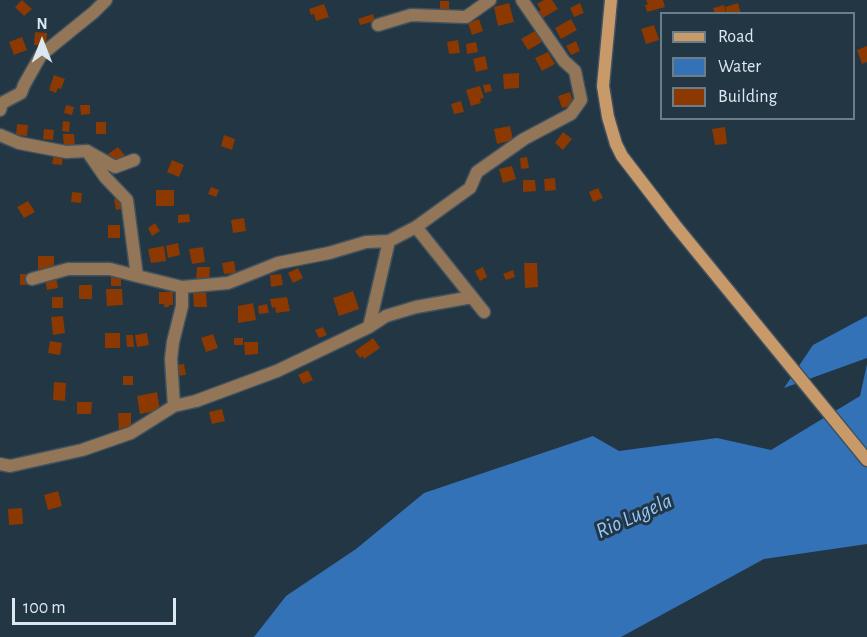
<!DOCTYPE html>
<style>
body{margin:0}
#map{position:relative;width:867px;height:637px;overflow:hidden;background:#223643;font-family:"Alegreya Sans",sans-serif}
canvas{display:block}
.legend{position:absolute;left:660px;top:12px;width:195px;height:108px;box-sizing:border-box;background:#223643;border:2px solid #6c7d89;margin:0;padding:8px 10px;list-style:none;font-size:18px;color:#dce8f1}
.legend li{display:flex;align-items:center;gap:12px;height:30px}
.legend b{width:30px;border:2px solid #6c7d89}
.north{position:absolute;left:12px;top:12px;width:60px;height:60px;-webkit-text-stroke:4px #223643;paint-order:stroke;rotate:0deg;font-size:16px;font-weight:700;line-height:24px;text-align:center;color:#dce8f1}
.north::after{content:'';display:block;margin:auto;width:21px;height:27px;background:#dce8f1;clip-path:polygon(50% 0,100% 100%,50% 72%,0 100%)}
.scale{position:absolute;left:12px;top:598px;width:164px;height:27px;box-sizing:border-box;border:3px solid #dce8f1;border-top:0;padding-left:8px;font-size:18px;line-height:21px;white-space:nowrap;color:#dce8f1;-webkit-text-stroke:4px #223643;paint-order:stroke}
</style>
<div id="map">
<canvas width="867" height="637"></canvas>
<ul class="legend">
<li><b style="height:8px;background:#c99a69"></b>Road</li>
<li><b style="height:16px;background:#3472b7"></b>Water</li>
<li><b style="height:16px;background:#8b3801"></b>Building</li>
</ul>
<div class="north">N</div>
<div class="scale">100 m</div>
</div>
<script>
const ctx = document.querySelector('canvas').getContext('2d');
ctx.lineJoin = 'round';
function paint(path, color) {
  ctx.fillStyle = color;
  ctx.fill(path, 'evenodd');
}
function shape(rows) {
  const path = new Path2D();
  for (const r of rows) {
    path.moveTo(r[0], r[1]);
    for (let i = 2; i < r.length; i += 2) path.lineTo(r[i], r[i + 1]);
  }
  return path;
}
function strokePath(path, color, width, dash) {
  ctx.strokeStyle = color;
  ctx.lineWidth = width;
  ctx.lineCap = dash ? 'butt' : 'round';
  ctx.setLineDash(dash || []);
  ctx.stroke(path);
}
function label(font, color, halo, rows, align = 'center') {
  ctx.font = font + ' "Alegreya Sans",sans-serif';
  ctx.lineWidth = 6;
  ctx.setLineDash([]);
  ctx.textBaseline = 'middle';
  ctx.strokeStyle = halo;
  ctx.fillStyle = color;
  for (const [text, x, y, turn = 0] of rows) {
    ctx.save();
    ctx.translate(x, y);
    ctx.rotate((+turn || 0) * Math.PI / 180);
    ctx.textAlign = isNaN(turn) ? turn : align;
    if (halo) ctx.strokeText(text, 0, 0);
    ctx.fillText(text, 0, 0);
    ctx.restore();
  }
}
const water = shape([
 [867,316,867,358,784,388,813,345],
 [867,364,867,544,764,559,621,637,254,637,286,596,356,549,424,493,593,436,619,451,717,438,771,450,860,396]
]);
const building = shape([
 [22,0,32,9,24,16,15,7],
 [544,0,552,0,558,9,541,19,537,12,541,10,537,4],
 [646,0,663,0,665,7,647,12,645,5,648,4],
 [440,1,449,1,449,11,440,11],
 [509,3,514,22,498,26,494,7],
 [580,3,584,13,574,17,570,8],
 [738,3,741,14,727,14,725,7],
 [324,4,329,17,316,21,314,14,311,15,309,9],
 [724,5,726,14,715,14,713,8],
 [373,14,375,21,360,25,358,19],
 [479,19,483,31,472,35,468,23],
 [571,19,577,30,561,39,555,28],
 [654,25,659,40,646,44,641,29],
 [535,31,542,42,528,50,521,39],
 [35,32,47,33,46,46,34,45],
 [22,37,27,50,14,55,9,42],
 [458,40,460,53,449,54,447,42],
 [576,41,580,51,571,55,566,46],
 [476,42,478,52,467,54,466,44],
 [867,46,867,62,862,64,857,50],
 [548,52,555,64,542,71,535,58],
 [485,56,488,69,476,72,473,59],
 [519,73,519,88,504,89,503,74],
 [54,75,65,79,61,89,58,88,56,93,49,90],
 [490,84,492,91,485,93,483,85],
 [480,86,484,98,480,99,481,103,471,106,466,90],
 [570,92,574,105,562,108,558,96],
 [461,101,464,112,454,114,451,104],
 [66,105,74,107,72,115,64,113],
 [80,105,90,105,90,114,81,115],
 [63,121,70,122,69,132,62,131],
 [96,122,106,122,106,134,96,134],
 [17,124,28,125,27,136,16,135],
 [510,126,513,140,497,144,494,129],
 [725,127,727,144,715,145,712,129],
 [44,129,54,130,53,140,43,139],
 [563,132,572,139,563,150,555,143],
 [63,134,74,134,75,148,64,149],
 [224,135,235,139,232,150,221,146],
 [118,147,126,157,116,165,108,154],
 [54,153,63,154,62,165,52,164],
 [527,157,529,168,521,169,520,158],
 [172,160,184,165,179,177,167,172],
 [512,166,516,179,503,183,499,169],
 [555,178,556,190,545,191,544,179],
 [523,180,535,180,536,191,523,192],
 [211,187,219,190,216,197,208,194],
 [598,188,603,198,593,202,589,192],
 [156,190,174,190,174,206,156,206],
 [72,192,82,193,81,203,71,202],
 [124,198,126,208,116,210,114,199],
 [28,201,35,212,24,218,17,207],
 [189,214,190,222,178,223,178,215],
 [244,218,246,231,233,233,231,220],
 [155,223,160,231,152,236,148,228],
 [108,225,120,225,120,238,108,238],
 [178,243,180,255,168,258,166,246],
 [164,246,166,261,151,263,148,249],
 [203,247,205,262,192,264,189,249],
 [38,256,54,256,54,270,38,270],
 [234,261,236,273,224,274,222,263],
 [524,263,537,263,538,287,525,288],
 [197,267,210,267,209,281,196,281],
 [483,267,487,277,480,281,475,271],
 [298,268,303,278,293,283,288,273],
 [513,270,515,277,506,280,503,274],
 [20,274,30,274,30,285,20,285],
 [281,274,283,285,271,287,270,275],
 [56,276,58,288,47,290,45,278],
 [111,276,121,276,121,286,111,286],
 [79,285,92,285,92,299,79,299],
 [106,289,122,289,123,305,107,306],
 [353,291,359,309,339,316,333,298],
 [159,292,173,292,173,305,169,305,169,307,164,307,164,304,159,304],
 [206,292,207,307,194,307,193,293],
 [52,297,63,297,63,308,52,308],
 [287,297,290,311,276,313,275,307,272,308,270,299],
 [253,303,256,320,238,323,238,306],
 [267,304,269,313,259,314,258,306],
 [63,316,65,333,53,335,51,317],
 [323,327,327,335,319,338,315,330],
 [105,333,120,333,120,348,105,348],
 [147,333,149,345,137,347,135,335],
 [213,334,218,348,206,352,201,338],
 [126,335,133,335,134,347,127,347],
 [234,338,243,338,243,345,234,345],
 [373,338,380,348,364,359,363,356,360,358,355,351],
 [50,341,62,343,60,355,48,353],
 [244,342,258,342,258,354,245,355],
 [184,364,186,375,176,376,174,365],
 [308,370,313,380,303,384,298,375],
 [123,376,133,376,133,385,123,385],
 [54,382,66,383,65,401,53,400],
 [157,392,160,410,140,414,137,396],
 [77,402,92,402,91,414,77,414],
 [222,409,225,421,212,424,209,412],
 [118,413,131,413,131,429,119,430],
 [58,491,62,506,48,510,44,495],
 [22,508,23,524,9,525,8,509]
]);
const minor = shape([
 [378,25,411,15,466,17,490,0],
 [0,110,2,103,21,93,24,85,41,55,94,12,106,0],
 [0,135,19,143,66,152,87,151,115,167,134,160],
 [137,276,182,287,228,283,278,263,329,253,366,242,389,241],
 [32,279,68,269,110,269,137,276,127,200,105,177,87,151],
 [182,287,182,306,173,342,171,359,174,406,196,401,277,371,369,327,389,241,416,227],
 [484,312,416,227,470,188,477,172,524,139,571,114,581,100,575,71,564,61,522,0],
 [369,327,386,316,416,307,472,297],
 [0,464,10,466,82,450,131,433,174,406]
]);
const secondary = shape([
 [611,0,603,86,608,117,616,144,622,156,675,225,867,460]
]);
const waterNames = [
 ["Rio Lugela",634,516,-24]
];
paint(water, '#3472b7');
paint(building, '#8b3801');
strokePath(minor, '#40525f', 15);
strokePath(secondary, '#40525f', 15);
strokePath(minor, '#937657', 12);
strokePath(secondary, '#c99a69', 12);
label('italic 22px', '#96c5fd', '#223643', waterNames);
</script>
